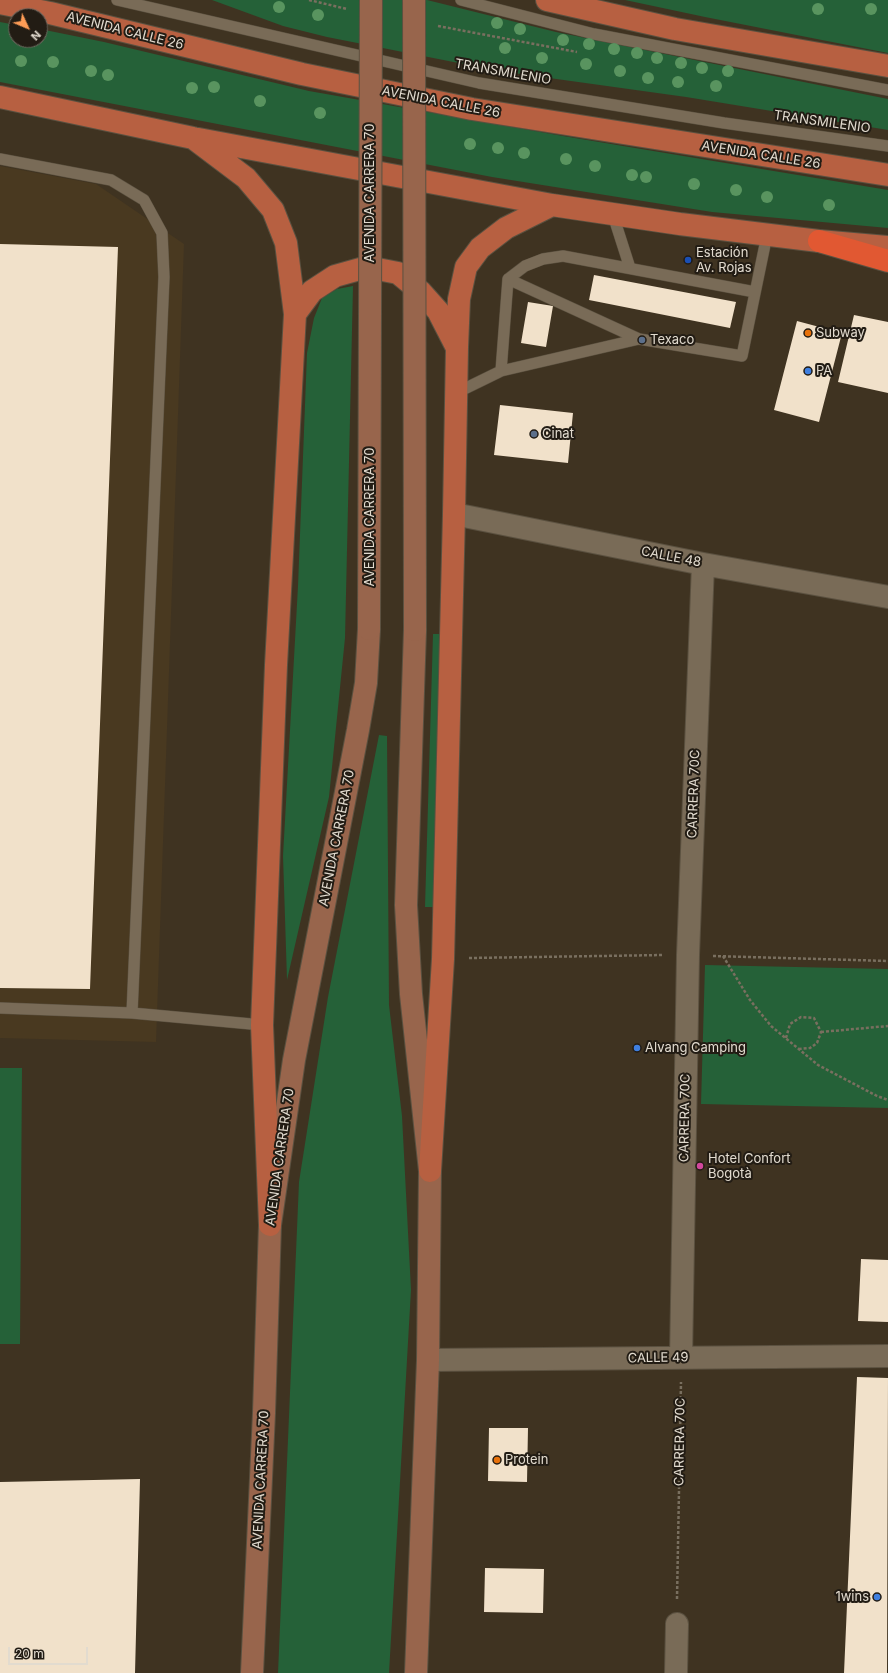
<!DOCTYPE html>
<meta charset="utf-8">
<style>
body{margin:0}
#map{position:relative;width:888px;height:1673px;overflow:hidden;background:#3f3321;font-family:Inter,sans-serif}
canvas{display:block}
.north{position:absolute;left:8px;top:8px;width:40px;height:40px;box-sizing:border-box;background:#221c14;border:1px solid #6f685f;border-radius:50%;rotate:134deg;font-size:11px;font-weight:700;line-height:16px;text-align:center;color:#e2dbcf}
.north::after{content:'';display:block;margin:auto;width:14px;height:18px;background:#fd9c56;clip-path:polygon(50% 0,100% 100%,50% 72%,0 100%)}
.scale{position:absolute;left:8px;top:1647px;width:80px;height:18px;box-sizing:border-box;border:2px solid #e2dbcf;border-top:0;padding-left:5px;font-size:12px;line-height:14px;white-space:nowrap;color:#e2dbcf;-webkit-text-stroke:3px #221c14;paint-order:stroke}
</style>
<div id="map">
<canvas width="888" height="1673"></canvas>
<div class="north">N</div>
<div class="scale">20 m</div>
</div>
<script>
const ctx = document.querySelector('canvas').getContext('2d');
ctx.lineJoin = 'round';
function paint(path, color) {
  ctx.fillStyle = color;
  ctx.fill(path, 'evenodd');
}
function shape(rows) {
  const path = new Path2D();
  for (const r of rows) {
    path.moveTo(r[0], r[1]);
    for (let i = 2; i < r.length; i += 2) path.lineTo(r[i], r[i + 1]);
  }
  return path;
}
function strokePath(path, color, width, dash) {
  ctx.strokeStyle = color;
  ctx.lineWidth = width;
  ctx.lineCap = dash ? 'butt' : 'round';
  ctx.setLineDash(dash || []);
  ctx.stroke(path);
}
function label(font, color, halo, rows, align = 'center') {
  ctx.font = font + ' Inter,sans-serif';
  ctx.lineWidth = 4;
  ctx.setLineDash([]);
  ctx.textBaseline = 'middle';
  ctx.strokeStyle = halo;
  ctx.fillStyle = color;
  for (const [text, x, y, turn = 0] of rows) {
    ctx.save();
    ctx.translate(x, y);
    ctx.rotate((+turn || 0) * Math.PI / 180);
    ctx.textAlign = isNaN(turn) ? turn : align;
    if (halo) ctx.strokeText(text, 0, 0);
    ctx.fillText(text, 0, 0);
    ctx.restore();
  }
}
const built = shape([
 [0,166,96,184,184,244,156,1042,0,1038]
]);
const green = shape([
 [212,0,427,0,556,32,888,99,888,130,686,97,499,71,327,37,283,26],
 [625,0,888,0,888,53,705,17],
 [0,22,16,25,16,40,40,40,40,29,104,42,309,91,563,136,888,190,888,228,712,212,492,177,0,82],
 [353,286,345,638,329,797,287,980,283,856,298,586,307,353,314,318,322,298,337,289],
 [433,634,442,634,434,907,425,907],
 [379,735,387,736,389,1005,402,1116,411,1290,389,1673,278,1673,299,1182,328,997],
 [705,965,888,969,888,1108,701,1104],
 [0,1068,22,1068,20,1344,0,1344]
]);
const building = shape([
 [0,244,118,247,90,989,0,988],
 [594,275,736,302,730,328,589,300],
 [528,302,553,306,546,347,521,343],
 [854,315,888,322,888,393,838,382],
 [797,321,842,333,819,422,774,410],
 [500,405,573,413,568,463,494,455],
 [861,1259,888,1260,888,1322,858,1321],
 [857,1377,888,1378,887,1673,844,1673],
 [489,1428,528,1428,527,1482,488,1481],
 [140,1479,135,1673,0,1673,0,1482],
 [485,1568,544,1569,543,1613,484,1612]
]);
const path = shape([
 [309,0,347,9],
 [438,26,577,52],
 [713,956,888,961],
 [723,956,750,1000,771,1026,818,1065,877,1096,888,1100],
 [469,958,664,955],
 [821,1032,888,1026],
 [786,1038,790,1024,801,1017,814,1018,821,1032,817,1043,810,1048,799,1049],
 [677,1599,681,1382]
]);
const lane = shape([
 [117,0,479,83,724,123,888,146],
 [461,0,594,34,888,90],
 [0,159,111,180,144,200,162,233,164,277,132,1013],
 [613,215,630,268],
 [508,279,639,339],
 [501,371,508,279,525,266,543,259,563,256,755,292],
 [456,393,501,371,639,339,742,356,767,235],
 [0,1008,132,1013,262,1025]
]);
const street = shape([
 [454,514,703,564,888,597],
 [681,1358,688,955,703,564],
 [428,1360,888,1356],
 [676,1673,677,1624]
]);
const secondary = shape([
 [415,630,406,905,411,994,430,1171,428,1360,416,1673],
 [252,1673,264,1413,270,1225,294,1060,358,730,366,683,369,629]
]);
const primary = shape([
 [547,0,675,29,888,66],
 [0,3,50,13,302,74,472,109,888,175],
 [0,97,193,138,552,205,680,224,819,241,888,247],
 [193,138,246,178,273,210,286,243,295,314,276,665,262,1025,270,1225],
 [295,314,312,291,335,276,367,267,398,273,421,292,438,311,456,346],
 [430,1171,443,959,454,514,457,347,459,299,466,267,480,248,506,228,552,205]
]);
const highway = shape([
 [819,241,888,261]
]);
const secondaryBridge = shape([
 [414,0,415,630],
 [369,629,371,0]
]);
const trees = [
 [279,7],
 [818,9],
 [871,9],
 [318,15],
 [497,23],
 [520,29],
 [563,40],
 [589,44],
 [505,48],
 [614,49],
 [637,53],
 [542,58],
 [657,58],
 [21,61],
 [53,62],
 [681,63],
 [586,64],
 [702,68],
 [91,71],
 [620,71],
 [728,71],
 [108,75],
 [648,78],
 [678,82],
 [716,86],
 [214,87],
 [192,88],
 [260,101],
 [320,113],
 [470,144],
 [498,148],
 [524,153],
 [566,159],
 [595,166],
 [632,175],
 [646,177],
 [694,184],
 [736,190],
 [767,197],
 [829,205]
];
const markers = [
 [688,260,4,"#1a4fb4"],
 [808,333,4,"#e8710a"],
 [642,340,4,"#5c6f8a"],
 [808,371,4,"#3f7fe0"],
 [534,434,4,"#5c6f8a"],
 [637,1048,4,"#3f7fe0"],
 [700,1166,4,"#d1479c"],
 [497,1460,4,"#e8710a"],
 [877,1597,4,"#3f7fe0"]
];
const streetNames = [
 ["AVENIDA CALLE 26",125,31,14],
 ["TRANSMILENIO",503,72,10],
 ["AVENIDA CALLE 26",441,102,11],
 ["TRANSMILENIO",822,122,8],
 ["AVENIDA CALLE 26",761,155,9],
 ["AVENIDA CARRERA 70",370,193,-90],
 ["AVENIDA CARRERA 70",370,517,-90],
 ["CALLE 48",671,557,11],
 ["CARRERA 70C",694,794,-88],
 ["AVENIDA CARRERA 70",337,838,-79],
 ["CARRERA 70C",685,1118,-89],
 ["AVENIDA CARRERA 70",280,1157,-82],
 ["CALLE 49",658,1358,-1],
 ["CARRERA 70C",680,1442,-89],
 ["AVENIDA CARRERA 70",261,1480,-87]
];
const poiNames = [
 ["Estación",696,253],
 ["Av. Rojas",696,268],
 ["Subway",816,333],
 ["Texaco",650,340],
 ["PA",816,371],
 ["Cinat",542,434],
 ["Alvang Camping",645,1048],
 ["Hotel Confort",708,1159],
 ["Bogotà",708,1174],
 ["Protein",505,1460],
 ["1wins",869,1597,"right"]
];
paint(built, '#493920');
paint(green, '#256138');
paint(building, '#f1e1ca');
strokePath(lane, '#5b5140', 12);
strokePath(street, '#5b5140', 24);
strokePath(secondary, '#5b5140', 24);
strokePath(primary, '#5b5140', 24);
strokePath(highway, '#5b5140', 24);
strokePath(path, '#796f5f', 2.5, [3, 2]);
strokePath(lane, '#796b57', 11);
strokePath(street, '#796b57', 22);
strokePath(secondary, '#98654c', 22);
strokePath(primary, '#b76041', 22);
strokePath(highway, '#e15832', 22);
strokePath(secondaryBridge, '#5b5140', 24, []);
strokePath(secondaryBridge, '#98654c', 22);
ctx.fillStyle = '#59945f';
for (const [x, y] of trees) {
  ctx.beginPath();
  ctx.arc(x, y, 6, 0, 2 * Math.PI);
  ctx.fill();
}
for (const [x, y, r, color] of markers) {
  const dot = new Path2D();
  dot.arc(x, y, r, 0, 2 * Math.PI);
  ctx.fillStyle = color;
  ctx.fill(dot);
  strokePath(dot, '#221c14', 1.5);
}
label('13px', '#e2dbcf', '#221c14', streetNames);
label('13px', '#e2dbcf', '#221c14', poiNames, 'left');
</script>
